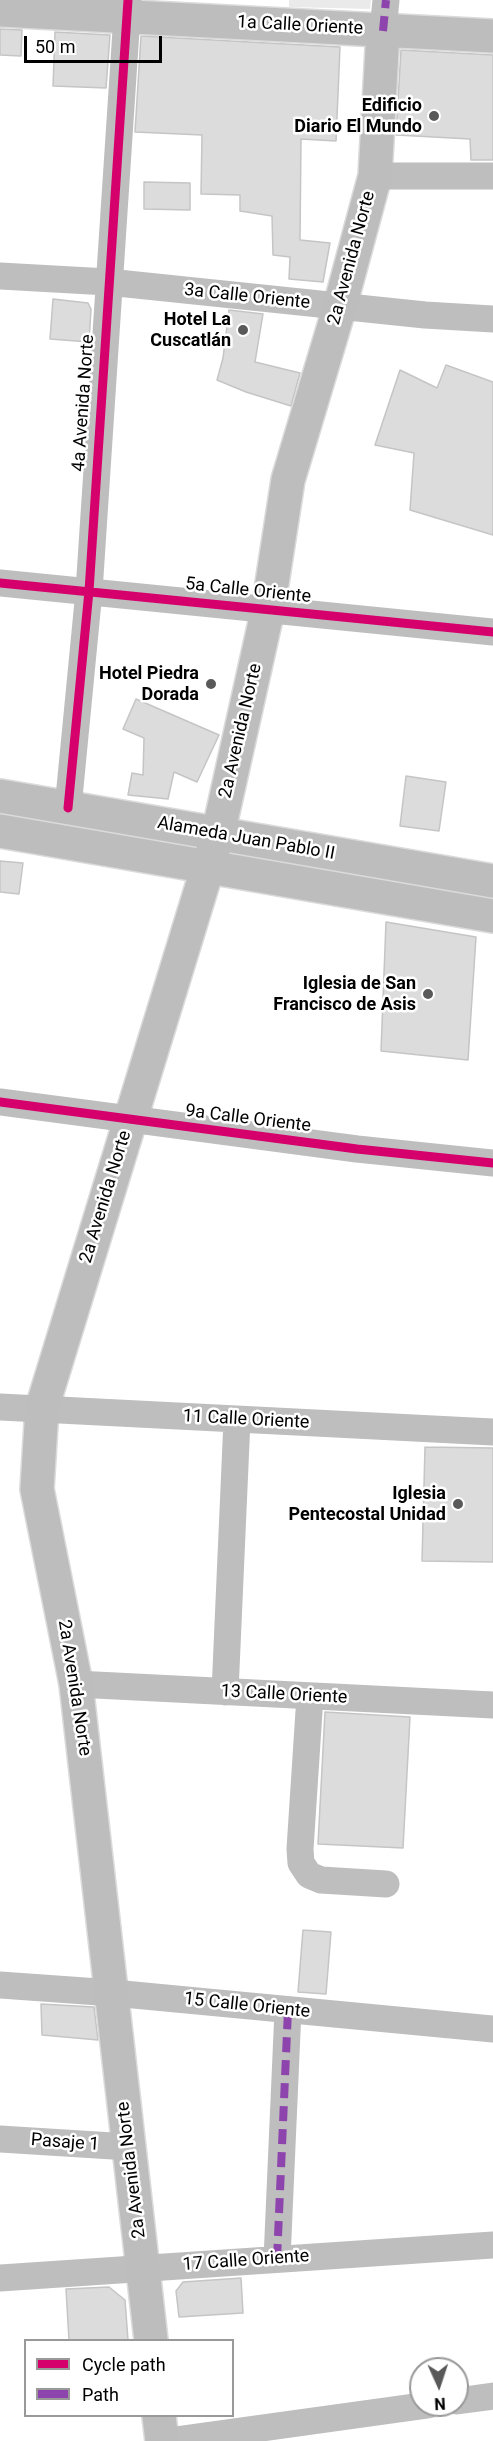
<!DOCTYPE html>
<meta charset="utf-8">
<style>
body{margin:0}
#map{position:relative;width:493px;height:2441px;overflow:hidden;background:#fff;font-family:Roboto,sans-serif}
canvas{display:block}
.legend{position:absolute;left:24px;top:2339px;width:210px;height:78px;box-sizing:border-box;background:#fff;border:2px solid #999;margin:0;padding:8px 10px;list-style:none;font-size:18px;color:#000}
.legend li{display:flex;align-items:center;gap:12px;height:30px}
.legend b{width:30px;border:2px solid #999}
.north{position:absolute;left:409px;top:2357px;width:60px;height:60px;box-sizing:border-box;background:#fff;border:2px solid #999;border-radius:50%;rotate:177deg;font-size:16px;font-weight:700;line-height:24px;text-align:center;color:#000}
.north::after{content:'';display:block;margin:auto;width:21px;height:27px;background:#595959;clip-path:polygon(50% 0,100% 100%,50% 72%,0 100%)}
.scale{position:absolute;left:24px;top:36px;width:138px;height:27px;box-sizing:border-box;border:3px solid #000;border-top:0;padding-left:8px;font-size:18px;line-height:21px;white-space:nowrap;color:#000;-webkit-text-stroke:4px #fff;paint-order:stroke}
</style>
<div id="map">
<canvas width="493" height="2441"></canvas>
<ul class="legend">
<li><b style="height:8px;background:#d6006c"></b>Cycle path</li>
<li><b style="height:8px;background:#8e44ad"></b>Path</li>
</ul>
<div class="north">N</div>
<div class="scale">50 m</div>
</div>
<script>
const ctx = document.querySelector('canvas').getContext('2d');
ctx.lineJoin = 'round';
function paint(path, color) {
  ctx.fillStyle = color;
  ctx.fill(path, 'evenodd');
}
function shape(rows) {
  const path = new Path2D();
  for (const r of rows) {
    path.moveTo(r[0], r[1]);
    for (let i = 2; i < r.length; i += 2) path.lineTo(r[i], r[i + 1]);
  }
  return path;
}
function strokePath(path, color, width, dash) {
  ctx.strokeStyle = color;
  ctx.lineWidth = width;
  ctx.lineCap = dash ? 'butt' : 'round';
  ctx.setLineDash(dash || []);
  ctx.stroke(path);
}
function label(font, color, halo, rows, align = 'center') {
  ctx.font = font + ' Roboto,sans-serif';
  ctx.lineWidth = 5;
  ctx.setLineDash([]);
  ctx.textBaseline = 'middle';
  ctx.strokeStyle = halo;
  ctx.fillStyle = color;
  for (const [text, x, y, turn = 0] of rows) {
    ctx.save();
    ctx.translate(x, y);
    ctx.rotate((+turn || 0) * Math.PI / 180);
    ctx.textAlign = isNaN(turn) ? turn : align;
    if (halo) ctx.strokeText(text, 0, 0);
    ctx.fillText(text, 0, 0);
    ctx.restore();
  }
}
const green = shape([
 [289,0,371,0,370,9,289,7]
]);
const building = shape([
 [0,29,22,30,21,56,0,55,0,29],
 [55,32,110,35,106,88,53,86,55,32],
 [141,36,340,47,336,141,301,139,300,240,330,243,323,282,289,279,290,257,273,255,272,216,240,211,240,195,201,194,202,135,135,132,141,36],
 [401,50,493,55,493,160,471,160,470,139,396,135,401,50],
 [144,182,190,183,190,210,144,209,144,182],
 [53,299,88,303,91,309,89,342,50,339,53,299],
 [229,310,263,314,255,362,300,373,291,406,246,392,217,380,223,358,229,310],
 [446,365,493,382,493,535,410,510,414,453,375,445,400,370,437,388,446,365],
 [136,699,219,735,197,782,174,772,168,799,128,795,132,773,143,775,144,738,123,729,136,699],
 [406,776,446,782,439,831,400,826,406,776],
 [0,861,23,863,19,894,0,892,0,861],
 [386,922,476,937,468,1060,381,1051,386,922],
 [425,1447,493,1448,493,1562,422,1561,425,1447],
 [325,1712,410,1717,403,1848,318,1844,325,1712],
 [303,1930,331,1932,326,1994,298,1992,303,1930],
 [41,2004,94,2007,98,2040,42,2035,41,2004],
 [241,2278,243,2313,179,2317,176,2291,183,2282,241,2278],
 [109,2287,125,2300,128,2340,69,2340,66,2289,109,2287]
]);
const minor = shape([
 [383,31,386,0],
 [375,176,493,176],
 [0,276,108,282,425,315,493,319],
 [0,583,493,632],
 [68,808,89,591,128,0],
 [0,1102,357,1149,493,1163],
 [0,1407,493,1432],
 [76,1684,493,1705],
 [225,1692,237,1420],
 [310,1696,300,1849,301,1863,309,1875,321,1880,386,1884],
 [0,1985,113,1993,493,2029],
 [0,2139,129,2147],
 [277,2259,288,2010],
 [0,2278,493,2245],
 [457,2401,493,2396],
 [168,2441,428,2405]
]);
const major = shape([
 [0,10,493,36],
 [0,796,493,881],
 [0,831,493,916],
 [151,2340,76,1684,37,1489,42,1408,218,834,268,609,288,480,340,306,375,176,383,31],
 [159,2416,162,2441]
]);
const quiet = shape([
 [383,31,386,0],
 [277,2259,288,2010]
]);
const cycleway = shape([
 [0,583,493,632],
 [68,808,89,591,128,0],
 [0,1102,357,1149,493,1163]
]);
const markers = [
 [434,116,6,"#595959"],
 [243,330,6,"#595959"],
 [211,684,6,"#595959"],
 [428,994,6,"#595959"],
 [458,1504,6,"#595959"]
];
const streetNames = [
 ["1a Calle Oriente",300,26,3],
 ["2a Avenida Norte",352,258,-75],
 ["3a Calle Oriente",247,297,6],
 ["4a Avenida Norte",84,403,-86],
 ["5a Calle Oriente",248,591,6],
 ["2a Avenida Norte",241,731,-77],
 ["Alameda Juan Pablo II",246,839,10],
 ["9a Calle Oriente",248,1119,7],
 ["2a Avenida Norte",106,1197,-73],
 ["11 Calle Oriente",246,1420,3],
 ["2a Avenida Norte",74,1688,81],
 ["13 Calle Oriente",284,1695,3],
 ["15 Calle Oriente",247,2006,6],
 ["Pasaje 1",65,2143,4],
 ["2a Avenida Norte",132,2170,-97],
 ["17 Calle Oriente",246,2261,-4]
];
const poiNames = [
 ["Edificio",422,106],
 ["Diario El Mundo",422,127],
 ["Hotel La",231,320],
 ["Cuscatlán",231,341],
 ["Hotel Piedra",199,674],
 ["Dorada",199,695],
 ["Iglesia de San",416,984],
 ["Francisco de Asis",416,1005],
 ["Iglesia",446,1494],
 ["Pentecostal Unidad",446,1515]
];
paint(green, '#eaeaea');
paint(building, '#dcdcdc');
strokePath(building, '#c5c5c5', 1.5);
strokePath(major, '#dbdbdb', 36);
strokePath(minor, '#bebebe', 27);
strokePath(major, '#bdbdbd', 33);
strokePath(quiet, '#8e44ad', 8, [15, 8]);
strokePath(cycleway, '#d6006c', 9);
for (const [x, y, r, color] of markers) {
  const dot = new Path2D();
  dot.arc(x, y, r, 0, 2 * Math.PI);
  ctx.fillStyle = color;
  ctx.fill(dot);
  strokePath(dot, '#fff', 2);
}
label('18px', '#000', '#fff', streetNames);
label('bold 18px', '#000', '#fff', poiNames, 'right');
</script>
